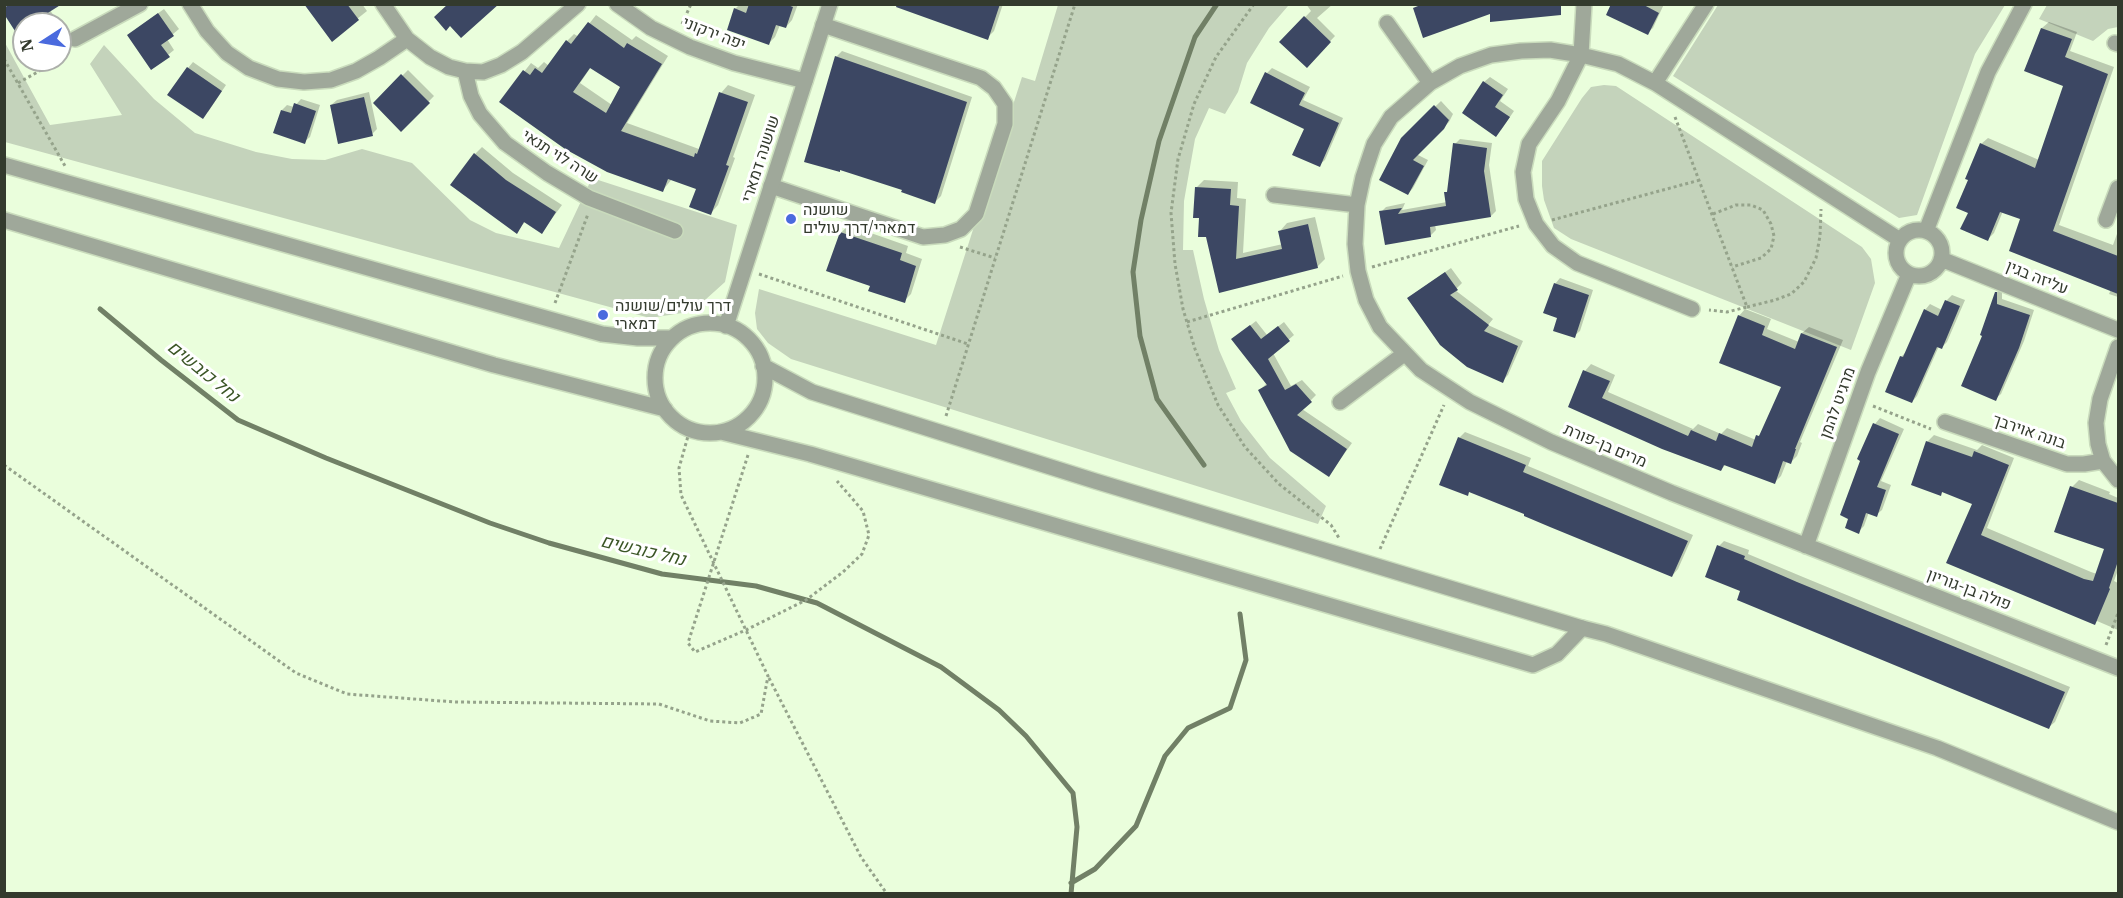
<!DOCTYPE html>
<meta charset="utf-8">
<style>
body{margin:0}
#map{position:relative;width:2123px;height:898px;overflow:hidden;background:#eafedc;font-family:"IBM Plex Serif",serif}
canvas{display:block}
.frame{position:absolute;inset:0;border:6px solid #333a2d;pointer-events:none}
.north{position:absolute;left:12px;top:12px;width:60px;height:60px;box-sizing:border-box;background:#fff;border:2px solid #adb0ab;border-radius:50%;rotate:258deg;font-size:16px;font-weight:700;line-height:24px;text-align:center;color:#333a2d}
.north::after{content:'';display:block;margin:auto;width:21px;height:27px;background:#4a6ade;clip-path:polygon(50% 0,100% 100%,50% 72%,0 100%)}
</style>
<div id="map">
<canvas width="2123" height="898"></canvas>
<div class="frame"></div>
<div class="north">N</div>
</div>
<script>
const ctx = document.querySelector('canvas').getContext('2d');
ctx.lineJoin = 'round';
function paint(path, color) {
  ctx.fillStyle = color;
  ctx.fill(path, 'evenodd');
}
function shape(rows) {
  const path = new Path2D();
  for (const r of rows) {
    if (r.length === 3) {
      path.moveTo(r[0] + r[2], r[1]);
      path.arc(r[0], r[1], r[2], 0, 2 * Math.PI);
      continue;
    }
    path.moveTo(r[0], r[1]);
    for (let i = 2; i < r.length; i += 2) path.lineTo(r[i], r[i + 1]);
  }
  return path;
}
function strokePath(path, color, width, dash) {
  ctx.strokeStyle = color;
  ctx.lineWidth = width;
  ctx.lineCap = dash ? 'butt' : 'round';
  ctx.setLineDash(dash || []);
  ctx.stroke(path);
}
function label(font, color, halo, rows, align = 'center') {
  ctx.font = font + ' "IBM Plex Serif",Heebo,serif';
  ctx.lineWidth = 6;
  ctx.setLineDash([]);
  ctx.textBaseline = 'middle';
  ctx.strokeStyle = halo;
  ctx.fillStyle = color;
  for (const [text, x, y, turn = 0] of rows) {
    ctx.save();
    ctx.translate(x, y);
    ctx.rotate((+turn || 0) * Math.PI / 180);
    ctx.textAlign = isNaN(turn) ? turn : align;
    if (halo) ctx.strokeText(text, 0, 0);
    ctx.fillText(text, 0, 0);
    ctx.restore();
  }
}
const green = shape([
 [1286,4,1288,6,1269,28,1247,63,1238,92,1225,114,1209,108,1195,139,1184,201,1183,250,1193,250,1204,299,1219,350,1236,389,1226,393,1241,421,1270,458,1326,506,1318,524,791,359,768,343,757,329,755,313,759,289,936,345,1022,77,1035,81,1058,5],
 [1718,5,2005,5,1975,54,1917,215,1899,218,1673,76],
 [2047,5,2118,5,2118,27,2108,29,2093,41,2039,19],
 [4,41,50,125,122,115,90,64,104,45,154,99,195,133,256,152,292,159,325,160,362,149,412,163,470,220,496,233,559,248,592,178,737,225,725,282,705,300,682,313,650,318,5,142],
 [1604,85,1616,86,1862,247,1871,259,1875,283,1851,350,1571,239,1554,228,1544,200,1542,186,1542,161,1582,98,1591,87]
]);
const shadow = shape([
 [9,4,59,4,50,10,59,24,24,24,24,42,4,9],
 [306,4,362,4,367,11,332,39],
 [740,4,750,5,798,4,792,20,786,27,780,25,775,37,769,43,735,9],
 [908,4,1003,4,994,31,987,38],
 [1306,4,1333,4,1317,18,1335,36,1307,66,1281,42,1311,11],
 [1634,4,1664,4,1653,28,1647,33],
 [164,9,179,29,167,39,174,50,152,68,128,35],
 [596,15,632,40,636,36,668,56,627,123,699,149,721,93,728,85,755,95,733,157,735,158,718,205,711,213,698,188,672,179,663,190,501,101,531,63,538,68,544,62,549,66,567,41,574,34,579,37],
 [591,67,622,87,612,105,580,83],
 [2049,22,2077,32,2070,51,2114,67,2059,225,2113,245,2118,231,2118,297,2109,294,2111,289,2022,218,2003,211,1994,233,1988,239,1970,212,1970,179,1981,144,1988,138,2039,160,2065,86,2026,71,2042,28],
 [842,51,972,97,941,196,935,202,836,57],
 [193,62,226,85,208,112,188,68],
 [1272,68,1310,87,1303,100,1343,118,1325,160,1319,165,1306,128,1267,73],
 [408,70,434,96,401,130,375,103],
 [1490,77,1508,89,1500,101,1514,111,1501,130,1484,82],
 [369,92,377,129,372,134,331,105,337,100],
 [301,99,320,105,310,137,304,142,282,110,287,105,294,107],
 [1441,101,1453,114,1449,122,1416,154,1428,160,1413,188,1408,194,1402,139],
 [1460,139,1492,143,1489,165,1496,211,1491,216,1435,225,1436,230,1431,235,1381,212,1386,207,1405,203,1402,210,1447,202,1446,193,1449,189,1455,144],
 [482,147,513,173,562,205,542,232,526,221,516,232,475,154],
 [1204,180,1238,182,1237,198,1246,199,1243,253,1283,244,1280,231,1287,223,1315,217,1325,259,1317,267,1220,291,1207,236,1200,217,1196,188],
 [848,225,908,246,906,253,922,259,911,294,904,301,872,285,841,233],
 [1451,268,1462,283,1455,290,1493,319,1488,325,1523,341,1508,375,1502,381,1415,293],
 [1560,278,1593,290,1580,331,1574,336,1559,317,1555,284],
 [2002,287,2002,299,2034,310,2024,341,2001,394,1995,399,1984,335,1996,293],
 [1952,295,1965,300,1947,342,1942,347,1939,346,1917,396,1912,402,1901,357,1907,351,1925,310,1930,304,1942,310,1947,300],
 [1745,309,1771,319,1767,329,1799,342,1802,333,1809,327,1843,340,1800,442,1802,443,1797,456,1791,462,1787,461,1781,476,1775,482,1726,464,1721,470,1570,406,1585,371,1591,364,1615,375,1608,392,1693,429,1698,424,1721,434,1727,428,1756,440,1764,429,1783,387,1739,316],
 [1256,321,1267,335,1284,322,1294,335,1273,353,1291,386,1302,380,1316,395,1302,409,1352,443,1329,475,1260,390,1267,383,1239,334],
 [1880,418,1904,429,1881,481,1891,485,1882,510,1876,515,1869,512,1864,526,1858,532,1862,460,1875,424],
 [1465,432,1531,458,1528,466,1693,535,1678,569,1672,576,1526,513,1470,491,1467,494,1459,438],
 [1934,435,1977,450,1982,445,2014,458,1987,528,2091,572,2097,574,2106,549,2072,487,2079,480,2110,492,2109,494,2118,498,2118,570,2114,581,2118,583,2118,630,2097,621,2094,623,1948,563,1974,503,1943,491,1940,494,1927,442],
 [1724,541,1749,550,1748,554,1803,577,2070,687,2055,722,2049,727,1742,590,1719,546]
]);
const stream = shape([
 [100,309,161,360,238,420,326,458,490,523,549,543,662,574,756,586,817,603,941,667,999,710,1026,736,1073,793,1077,827,1071,894],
 [1204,465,1157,399,1140,336,1133,272,1141,220,1159,141,1195,37,1217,4],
 [1071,883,1095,869,1136,826,1165,756,1188,728,1230,708,1246,660,1240,614]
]);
const building = shape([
 [10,4,62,4,43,16,48,24,24,24,24,45,4,14,4,8],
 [304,4,347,4,359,20,332,42],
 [448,4,499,4,461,38,450,26,446,31,434,17],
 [749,4,785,4,793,7,786,28,776,25,769,45,727,30,734,8,746,13],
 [897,4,1000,4,988,40,896,7],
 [1423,4,1561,4,1561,15,1490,22,1490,14,1423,38,1413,8],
 [1611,4,1642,4,1659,13,1648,35,1606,15],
 [158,13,174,36,161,45,170,57,151,70,127,35],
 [1304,16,1331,42,1307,68,1279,42],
 [588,22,624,48,627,43,662,64,621,131,694,157,695,153,697,154,719,92,748,102,726,165,729,166,711,215,689,207,696,189,668,179,663,192,607,172,565,149,499,102,523,70,530,75,535,68,542,73,566,40,571,44],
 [590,68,620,87,606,113,573,92],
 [2041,28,2072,39,2065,57,2108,74,2053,231,2118,256,2118,294,2009,251,2020,219,2000,212,1988,241,1960,229,1968,213,1956,208,1968,180,1965,179,1980,143,2035,168,2063,86,2024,71],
 [835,56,967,102,935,204,901,192,902,190,840,170,840,172,804,162],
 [187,67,222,91,203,119,167,95],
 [1265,72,1305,93,1299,105,1339,123,1320,167,1292,155,1304,129,1250,103],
 [401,74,430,103,401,132,373,103],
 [1483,81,1503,95,1495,107,1510,117,1496,137,1462,113],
 [364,97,373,136,338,144,330,105],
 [294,103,316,111,305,144,273,133,281,110,291,113],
 [1434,105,1449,120,1444,129,1413,160,1424,166,1408,195,1379,180,1401,138],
 [1453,143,1487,148,1484,171,1491,217,1430,227,1431,237,1385,245,1379,211,1402,208,1398,214,1446,206,1444,192,1447,192],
 [474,153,506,180,556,212,542,234,524,222,517,234,450,185],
 [1195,187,1231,189,1230,205,1239,206,1236,259,1282,249,1278,231,1308,224,1318,268,1219,293,1206,237,1198,237,1199,218,1193,218],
 [840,232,902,253,900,260,916,266,905,303,868,291,870,286,826,271],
 [1445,272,1458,290,1450,295,1489,325,1484,331,1518,346,1503,383,1467,367,1440,345,1407,298],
 [1554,283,1589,295,1575,338,1553,331,1557,318,1543,313],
 [1995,292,1997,292,1997,304,2030,315,2019,348,1996,401,1961,386,1982,336,1980,335],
 [1945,300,1960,306,1942,349,1937,347,1912,403,1885,392,1900,356,1903,357,1924,309,1938,316],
 [1738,315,1765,326,1762,335,1795,349,1801,333,1837,347,1795,449,1796,449,1791,464,1783,461,1775,484,1724,465,1721,471,1662,449,1568,407,1583,370,1610,381,1602,398,1688,436,1691,430,1716,441,1719,433,1752,447,1756,435,1759,436,1781,387,1719,363],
 [1250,325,1261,339,1278,326,1290,341,1268,359,1285,390,1296,384,1312,402,1297,415,1347,449,1329,477,1290,451,1258,390,1267,385,1231,339],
 [1873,423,1899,434,1877,487,1886,490,1877,517,1866,513,1859,534,1845,528,1848,519,1840,515,1860,461,1857,459],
 [1458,437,1526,465,1523,472,1688,541,1672,577,1550,527,1524,516,1524,514,1469,492,1468,496,1439,485],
 [1926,441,1972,457,1974,451,2009,465,1981,535,2084,579,2093,581,2104,549,2054,532,2070,486,2118,503,2118,561,2109,588,2110,589,2095,625,1946,563,1972,504,1942,492,1941,496,1911,485],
 [1717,545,1745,556,1744,559,1797,582,2065,692,2049,729,1737,600,1740,591,1705,577]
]);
const path = shape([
 [1254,4,1216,57,1194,104,1178,159,1171,213,1175,264,1183,309,1195,349,1218,405,1245,447,1279,484,1331,525,1339,538],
 [682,24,691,4],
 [4,59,65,166],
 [18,83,59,60],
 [1675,117,1747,307,1727,312,1709,310],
 [1713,214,1736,205,1751,205,1763,210,1771,224,1774,236,1771,249,1761,258,1732,267],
 [1552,220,1700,180],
 [960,247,995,258],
 [1372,267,1519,226],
 [759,274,968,344],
 [555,303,588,214],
 [1747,307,1775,300,1791,294,1804,282,1816,258,1820,236,1821,209],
 [1187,322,1343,276],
 [1873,406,1931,429],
 [946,416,1075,4],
 [748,455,688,643,695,652,746,630,806,600,843,572,862,554,869,535,863,511,837,481],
 [4,465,296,673,347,694,455,702,659,704,710,721,740,723,761,714,768,676,681,495,679,468,690,429],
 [1380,549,1444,405],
 [2106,645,2118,613],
 [769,678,861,857,887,894]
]);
const minor = shape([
 [190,4,207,31,227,53,249,68,278,79,304,82,331,80,356,71,379,58,407,39],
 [383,4,407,39,430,57,449,67,465,71,483,72,501,65,522,52,578,4],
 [617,4,651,28,690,47,734,63,805,81],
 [1584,4,1581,55,1558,101,1529,144,1523,172,1526,199,1536,224,1553,246,1577,263,1692,309],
 [1387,23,1430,83],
 [75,39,140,4],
 [2115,43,2118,44],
 [465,71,471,96,480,114,505,143,547,173,589,198,675,231],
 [1655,83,1706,4],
 [771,186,923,237,945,235,961,229,976,214,1005,124,1005,104,994,88,981,78,823,25],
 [1274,195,1357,205],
 [2106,220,2118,188],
 [1919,253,23],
 [1926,231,1988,72,2024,4],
 [1900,240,1655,83,1618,64,1581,55,1550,50,1521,51,1491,55,1460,66,1430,83,1391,117,1374,144,1363,177,1357,205,1355,244,1358,271,1366,300,1380,327,1421,370,1470,402,1551,442,1672,493,2118,668],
 [1941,259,2118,330],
 [2118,347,2100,399,2096,423,2098,444,2103,461,2118,480],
 [1340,402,1404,354],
 [1945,422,2067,464,2084,464,2103,461],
 [1806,546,1868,372,1909,274],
 [1582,628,1606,634,1937,748,2118,822]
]);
const tertiary = shape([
 [4,165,602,334,638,338,672,338],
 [4,220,494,365,665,409],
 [710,378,55],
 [726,326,830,4],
 [721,432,810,454,1533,665,1557,654,1582,628,1095,481,812,392,763,366]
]);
const markers = [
 [791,219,6,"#4a6ade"],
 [603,315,6,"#4a6ade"]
];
const streetNames = [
 ["יפה ירקוני",714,34,21],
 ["שרה לוי תנאי",560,157,32],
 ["שושנה דמארי",761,159,-72],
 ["עליזה בגין",2037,278,22],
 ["מרגיט להמן",1838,403,-70],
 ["בונה אוירבך",2029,432,19],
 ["מרים בן-פורת",1605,446,23],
 ["פולה בן-גוריון",1969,590,21]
];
const poiNames = [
 ["שושנה",803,210],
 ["דמארי/דרך עולים",803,228],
 ["דרך עולים/שושנה",615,306],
 ["דמארי",615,324]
];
const waterNames = [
 ["נחל כובשים",203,372,39],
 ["נחל כובשים",643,551,13]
];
paint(green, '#c4d3bb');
paint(shadow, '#0003');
strokePath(stream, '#718066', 5);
paint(building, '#3c4763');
strokePath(minor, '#c9dbbc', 18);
strokePath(tertiary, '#c9dbbc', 18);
strokePath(path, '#95a38b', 3, [3, 3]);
strokePath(minor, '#9fa89a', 15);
strokePath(tertiary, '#9fa89a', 15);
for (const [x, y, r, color] of markers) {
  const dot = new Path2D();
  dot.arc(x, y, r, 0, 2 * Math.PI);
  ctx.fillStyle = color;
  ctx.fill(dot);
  strokePath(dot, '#fff', 2);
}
label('16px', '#333a2d', '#fff', streetNames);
label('16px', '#333a2d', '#fff', poiNames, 'left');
label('italic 18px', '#3b5626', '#fff', waterNames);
</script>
